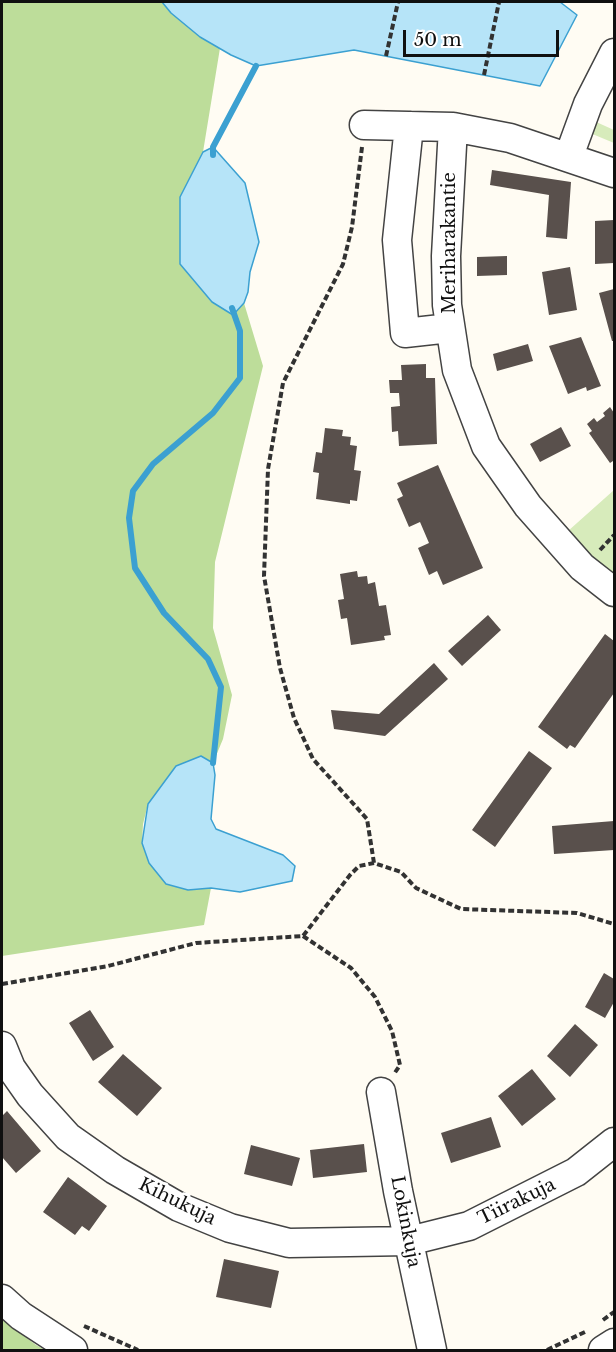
<!DOCTYPE html>
<style>
body{margin:0}
#map{position:relative;width:616px;height:1352px;overflow:hidden;background:#fffcf3;font-family:"Libre Baskerville",serif}
canvas{display:block}
.frame{position:absolute;inset:0;border:3px solid #101010;pointer-events:none}
.scale{position:absolute;left:403px;top:30px;width:156px;height:27px;box-sizing:border-box;border:3px solid #101010;border-top:0;padding-left:8px;font-size:18px;line-height:21px;white-space:nowrap;color:#101010;-webkit-text-stroke:4px #fff;paint-order:stroke}
</style>
<div id="map">
<canvas width="616" height="1352"></canvas>
<div class="frame"></div>
<div class="scale">50 m</div>
</div>
<script>
const ctx = document.querySelector('canvas').getContext('2d');
ctx.lineJoin = 'round';
function paint(path, color) {
  ctx.fillStyle = color;
  ctx.fill(path, 'evenodd');
}
function shape(rows) {
  const path = new Path2D();
  for (const r of rows) {
    path.moveTo(r[0], r[1]);
    for (let i = 2; i < r.length; i += 2) path.lineTo(r[i], r[i + 1]);
  }
  return path;
}
function strokePath(path, color, width, dash) {
  ctx.strokeStyle = color;
  ctx.lineWidth = width;
  ctx.lineCap = dash ? 'butt' : 'round';
  ctx.setLineDash(dash || []);
  ctx.stroke(path);
}
function label(font, color, halo, rows, align = 'center') {
  ctx.font = font + ' "Libre Baskerville",serif';
  ctx.lineWidth = 6;
  ctx.setLineDash([]);
  ctx.textBaseline = 'middle';
  ctx.strokeStyle = halo;
  ctx.fillStyle = color;
  for (const [text, x, y, turn = 0] of rows) {
    ctx.save();
    ctx.translate(x, y);
    ctx.rotate((+turn || 0) * Math.PI / 180);
    ctx.textAlign = isNaN(turn) ? turn : align;
    if (halo) ctx.strokeText(text, 0, 0);
    ctx.fillText(text, 0, 0);
    ctx.restore();
  }
}
const green = shape([
 [594,121,614,130,614,143,590,133],
 [614,490,614,575,588,553,568,531]
]);
const forest = shape([
 [2,2,162,2,171,13,220,48,203,152,180,197,180,264,212,302,233,315,244,303,263,366,215,562,213,628,232,695,223,739,213,763,201,756,148,804,143,824,142,843,188,890,211,888,204,925,2,956],
 [2,1319,36,1345,45,1350,2,1350]
]);
const water = shape([
 [162,2,560,2,577,15,540,86,354,50,256,66,231,55,200,37,171,13,162,2],
 [213,147,245,183,259,242,250,272,248,292,244,303,233,315,212,302,180,264,180,197,203,152,213,147],
 [201,756,213,763,215,775,211,819,216,829,283,855,295,866,292,881,240,892,211,888,188,890,166,884,149,863,142,843,148,804,176,766,201,756]
]);
const stream = shape([
 [213,155,213,147,256,66],
 [213,763,221,687,208,659,164,613,135,568,129,518,133,491,153,464,213,413,240,378,240,331,232,308]
]);
const building = shape([
 [492,170,571,182,567,239,546,237,549,195,490,185],
 [614,220,614,263,595,264,595,221],
 [507,256,507,275,477,276,477,257],
 [570,267,577,310,549,315,542,272],
 [614,289,614,341,612,341,599,293],
 [581,337,601,386,587,391,586,387,568,394,549,346],
 [528,344,533,361,497,371,493,354],
 [426,364,426,378,435,378,437,444,399,446,398,431,392,432,391,407,400,406,399,393,390,393,389,380,402,380,401,365],
 [610,407,614,413,614,464,613,461,610,463,589,433,592,431,587,424,594,418,597,422,605,416,603,413],
 [561,427,571,446,540,462,530,444],
 [325,428,343,430,342,436,351,437,350,445,357,446,354,470,361,471,357,501,350,500,350,504,316,499,319,473,313,472,316,452,322,453],
 [438,465,483,568,443,585,437,571,429,575,418,548,429,543,420,522,409,527,397,499,403,496,397,483],
 [357,571,358,577,367,576,368,584,375,582,379,606,386,605,391,635,384,636,385,640,351,645,347,618,341,619,338,600,344,599,340,574],
 [488,615,501,630,462,666,448,651],
 [605,634,614,641,614,693,575,748,570,745,567,749,538,727],
 [434,663,448,679,385,736,334,729,331,710,379,714],
 [529,751,552,768,495,847,472,830],
 [614,821,614,850,554,854,552,826],
 [604,973,614,979,614,1002,605,1018,585,1007],
 [90,1010,114,1047,93,1061,69,1023],
 [575,1024,598,1045,570,1077,547,1056],
 [123,1054,162,1088,137,1116,98,1082],
 [532,1069,556,1099,522,1126,498,1096],
 [7,1111,41,1151,16,1173,2,1157,2,1116],
 [491,1117,501,1147,451,1163,441,1133],
 [364,1144,367,1172,313,1178,310,1150],
 [251,1145,300,1158,292,1186,244,1174],
 [68,1177,107,1206,89,1231,82,1226,75,1235,43,1212],
 [224,1259,279,1271,271,1308,216,1297]
]);
const path = shape([
 [386,56,398,2],
 [484,75,499,2],
 [362,147,352,227,343,264,283,383,268,469,264,576,280,668,294,718,313,759,367,819,374,863],
 [600,550,614,535],
 [303,936,351,968,375,997,392,1031,400,1065,394,1074],
 [2,984,108,966,196,943,303,936,350,875,359,866,374,863,401,872,416,888,461,909,577,913,614,924],
 [603,1320,614,1312],
 [84,1326,138,1350],
 [547,1350,587,1331]
]);
const minor = shape([
 [364,125,453,127,510,138,614,173],
 [409,126,397,240,405,333,450,328],
 [453,127,446,256,447,305,457,370,486,446,528,506,582,567,614,592],
 [569,156,588,104,614,53],
 [2,1046,11,1068,30,1095,68,1137,115,1170,179,1207,230,1228,289,1243,409,1241,469,1226,576,1172,614,1142],
 [381,1092,398,1191,432,1350],
 [2,1299,21,1316,73,1350],
 [603,1350,614,1343]
]);
const streetNames = [
 ["Meriharakantie",450,243,-90],
 ["Kihukuja",177,1202,26],
 ["Tiirakuja",517,1202,-26],
 ["Lokinkuja",405,1222,79]
];
paint(green, '#d7ebbb');
paint(forest, '#bddd9a');
paint(water, '#b6e4f8');
strokePath(water, '#3ba0d1', 1.5);
strokePath(stream, '#3ba0d1', 6);
paint(building, '#59504c');
strokePath(minor, '#434343', 31);
strokePath(path, '#323232', 4, [6, 3]);
strokePath(minor, '#fff', 28);
label('18px', '#101010', '#fff', streetNames);
</script>
